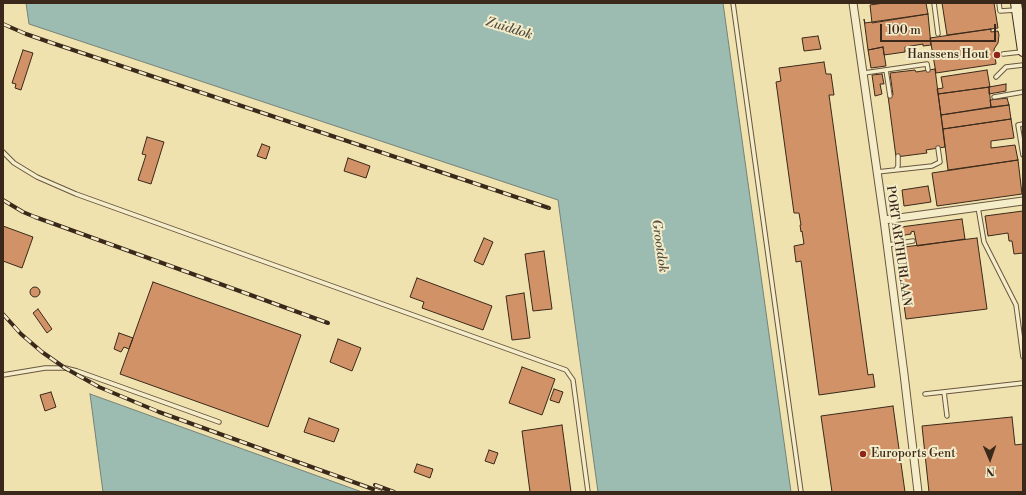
<!DOCTYPE html>
<style>
body{margin:0}
#map{position:relative;width:1026px;height:495px;overflow:hidden;background:#f0e2ae;font-family:"Libre Bodoni",serif}
canvas{display:block}
.frame{position:absolute;inset:0;border:4px solid #3a291b;pointer-events:none}
.north{position:absolute;left:970px;top:439px;width:40px;height:40px;-webkit-text-stroke:3px #f5ecca;paint-order:stroke;rotate:178deg;font-size:11px;font-weight:700;line-height:16px;text-align:center;color:#3a291b}
.north::after{content:'';display:block;margin:auto;width:14px;height:18px;background:#3a291b;clip-path:polygon(50% 0,100% 100%,50% 72%,0 100%)}
.scale{position:absolute;left:880px;top:24px;width:116px;height:18px;box-sizing:border-box;border:2px solid #3a291b;border-top:0;padding-left:5px;font-size:12px;line-height:14px;white-space:nowrap;color:#3a291b;-webkit-text-stroke:3px #f5ecca;paint-order:stroke}
</style>
<div id="map">
<canvas width="1026" height="495"></canvas>
<div class="frame"></div>
<div class="north">N</div>
<div class="scale">100 m</div>
</div>
<script>
const ctx = document.querySelector('canvas').getContext('2d');
ctx.lineJoin = 'round';
function paint(path, color) {
  ctx.fillStyle = color;
  ctx.fill(path, 'evenodd');
}
function shape(rows) {
  const path = new Path2D();
  for (const r of rows) {
    if (r.length === 3) {
      path.moveTo(r[0] + r[2], r[1]);
      path.arc(r[0], r[1], r[2], 0, 2 * Math.PI);
      continue;
    }
    path.moveTo(r[0], r[1]);
    for (let i = 2; i < r.length; i += 2) path.lineTo(r[i], r[i + 1]);
  }
  return path;
}
function strokePath(path, color, width, dash) {
  ctx.strokeStyle = color;
  ctx.lineWidth = width;
  ctx.lineCap = dash ? 'butt' : 'round';
  ctx.setLineDash(dash || []);
  ctx.stroke(path);
}
function label(font, color, halo, rows, align = 'center') {
  ctx.font = font + ' "Libre Bodoni",serif';
  ctx.lineWidth = 4;
  ctx.setLineDash([]);
  ctx.textBaseline = 'middle';
  ctx.strokeStyle = halo;
  ctx.fillStyle = color;
  for (const [text, x, y, turn = 0] of rows) {
    ctx.save();
    ctx.translate(x, y);
    ctx.rotate((+turn || 0) * Math.PI / 180);
    ctx.textAlign = isNaN(turn) ? turn : align;
    if (halo) ctx.strokeText(text, 0, 0);
    ctx.fillText(text, 0, 0);
    ctx.restore();
  }
}
const water = shape([
 [26,3,723,3,791,492,598,492,558,200,29,24,26,3],
 [90,394,362,492,103,492,90,394]
]);
const building = shape([
 [884,3,926,3,928,14,872,23,870,5,884,3],
 [942,3,994,3,998,28,947,35,942,3],
 [928,14,931,45,923,46,923,44,905,47,905,52,884,55,883,47,868,50,864,19,865,23,928,14],
 [991,29,991,32,998,31,999,35,998,43,994,49,996,64,936,73,930,38,991,29],
 [818,36,821,49,804,51,802,38,818,36],
 [883,47,886,66,871,68,868,50,883,47],
 [23,50,33,53,21,90,15,88,16,84,12,83,23,50],
 [824,62,826,74,831,74,834,95,829,95,868,375,873,374,875,387,819,395,801,261,796,262,794,246,804,244,802,231,801,232,800,225,801,225,799,213,794,213,776,82,781,81,779,68,824,62],
 [935,69,945,147,926,150,927,153,896,157,888,96,893,95,890,73,915,70,916,72,935,69],
 [987,70,990,87,938,94,937,89,943,88,941,77,987,70],
 [882,74,884,84,880,84,882,94,875,96,872,75,882,74],
 [1006,84,1006,91,989,94,989,87,1006,84],
 [989,87,991,107,941,115,938,94,989,87],
 [1007,98,1009,105,991,107,990,100,1007,98],
 [1009,105,1011,119,943,129,941,115,1009,105],
 [1011,119,1014,138,991,141,991,148,1015,145,1018,160,948,170,943,129,1011,119],
 [147,137,164,142,151,184,138,180,146,155,142,154,147,137],
 [262,144,270,147,266,159,257,156,262,144],
 [348,158,370,166,366,178,344,171,348,158],
 [1018,160,1022,194,937,206,932,173,1018,160],
 [928,186,931,202,904,206,902,190,928,186],
 [1023,211,1023,253,1014,254,1012,241,1009,241,1008,233,988,236,985,216,1023,211],
 [962,219,965,239,917,246,914,231,911,232,911,234,894,237,893,228,962,219],
 [3,226,33,237,22,268,3,261,3,226],
 [484,238,493,242,483,265,474,261,484,238],
 [977,238,987,309,906,319,896,248,977,238],
 [544,251,552,309,533,311,525,254,544,251],
 [417,278,492,306,483,330,422,308,424,302,410,297,417,278],
 [153,282,301,335,268,427,120,374,153,282],
 [35,292,5],
 [524,293,530,338,512,340,506,296,524,293],
 [38,309,52,329,47,333,33,313,38,309],
 [119,333,133,338,129,349,124,347,121,352,114,349,119,333],
 [338,339,361,348,352,371,330,362,338,339],
 [522,367,555,379,542,415,509,403,522,367],
 [554,389,563,392,559,403,550,400,554,389],
 [51,392,56,407,45,411,40,395,51,392],
 [893,406,905,492,832,492,821,416,893,406],
 [1012,417,1015,445,1023,444,1023,492,929,492,922,426,1012,417],
 [309,418,339,429,334,442,304,432,309,418],
 [562,425,571,492,530,492,522,431,562,425],
 [489,450,498,453,494,464,485,461,489,450],
 [417,464,433,469,430,478,414,472,417,464]
]);
const service = shape([
 [733,3,801,492],
 [934,3,938,34],
 [999,3,1000,11,1016,10],
 [1003,54,1021,52],
 [886,70,890,96],
 [864,73,927,64,928,70],
 [996,77,1006,67,1023,65],
 [994,97,1023,92],
 [3,152,14,163,37,177,76,194,566,370,573,380,588,492],
 [1023,155,1018,125,1023,124],
 [896,170,898,166,898,156],
 [877,172,932,166,940,162,938,148],
 [978,207,984,242,1016,305,1023,357],
 [888,245,913,241],
 [3,375,45,368,65,368,77,371,219,422],
 [944,392,947,416],
 [925,394,1023,383]
]);
const minor = shape([
 [853,3,884,220,904,374,918,492],
 [884,220,1023,201]
]);
const secondary = shape([
 [1016,3,1023,51]
]);
const rail = shape([
 [3,24,26,34,52,43,549,208],
 [3,200,23,212,35,217,328,323],
 [3,314,21,334,42,352,65,368,99,387,159,412,381,492],
 [375,485,394,492]
]);
const markers = [
 [997,55,4,"#8f2418"],
 [863,454,4,"#8f2418"]
];
const poiNames = [
 ["Hanssens Hout",989,55],
 ["Euroports Gent",871,454,"left"]
];
const streetNames = [
 ["PORT ARTHURLAAN",898,246,82]
];
const waterNames = [
 ["Zuiddok",509,29,17],
 ["Grootdok",659,246,82]
];
paint(water, '#9cbcb2');
strokePath(water, '#758176', 1);
paint(building, '#d09266');
strokePath(building, '#3a291b', 1);
strokePath(service, '#685740', 5.5);
strokePath(minor, '#685740', 9);
strokePath(secondary, '#3a291b', 12);
strokePath(service, '#f5ecca', 3.5);
strokePath(minor, '#f5ecca', 7);
strokePath(secondary, '#f5ecca', 10);
strokePath(rail, '#3a291b', 4);
strokePath(rail, '#f5ecca', 2.5, [8]);
for (const [x, y, r, color] of markers) {
  const dot = new Path2D();
  dot.arc(x, y, r, 0, 2 * Math.PI);
  ctx.fillStyle = color;
  ctx.fill(dot);
  strokePath(dot, '#f5ecca', 1.5);
}
label('12px', '#3a291b', '#f5ecca', poiNames, 'right');
label('12px', '#3a291b', '#f5ecca', streetNames);
label('italic 13px', '#524e41', '#f5ecca', waterNames);
</script>
